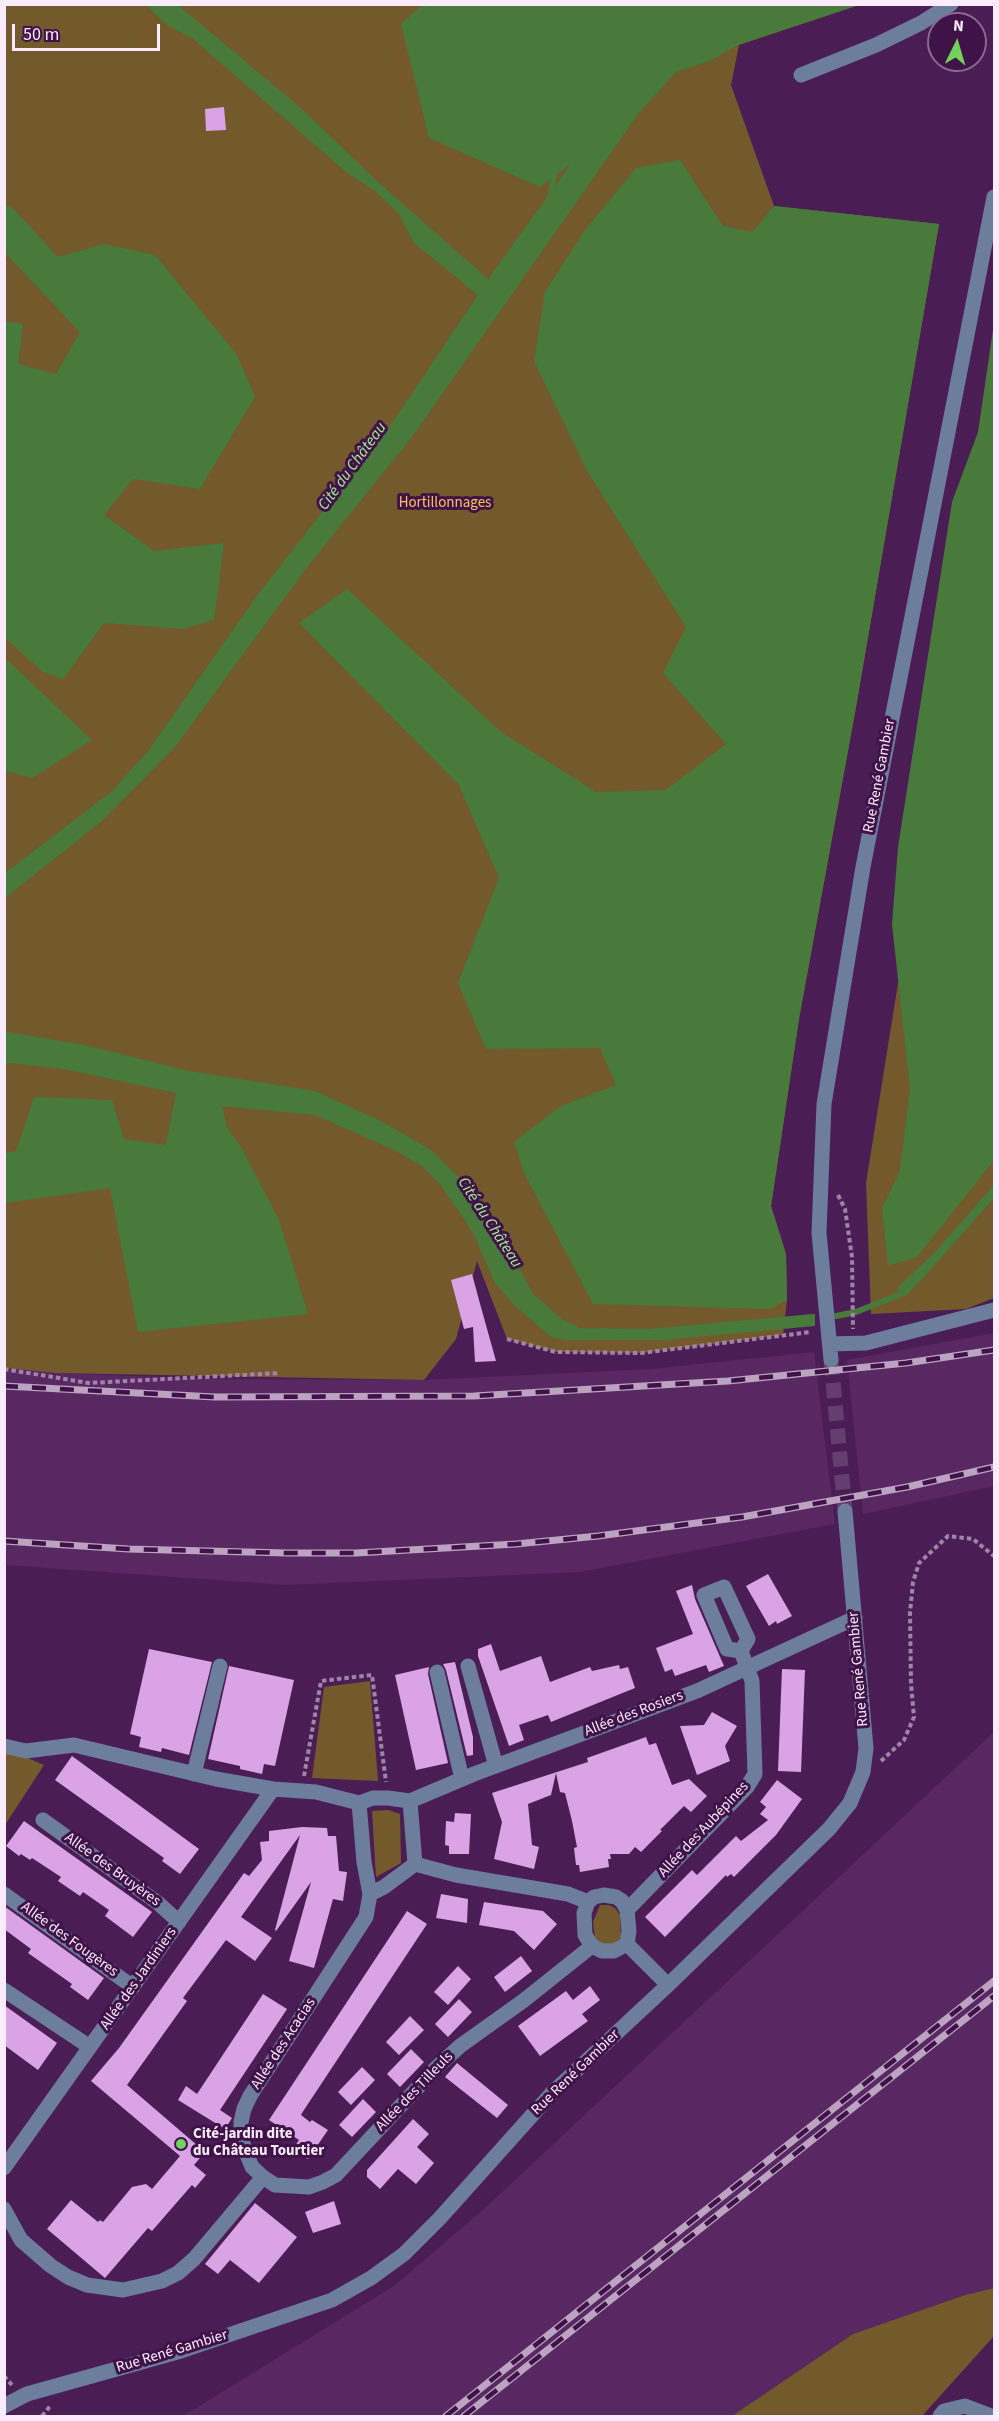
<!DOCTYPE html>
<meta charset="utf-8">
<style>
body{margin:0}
#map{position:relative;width:999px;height:2421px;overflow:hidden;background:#4a1e54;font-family:"Source Sans 3",sans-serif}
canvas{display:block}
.frame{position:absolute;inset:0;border:6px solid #fbebfe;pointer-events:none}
.north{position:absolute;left:927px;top:12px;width:60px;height:60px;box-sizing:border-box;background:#3f1348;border:2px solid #8a6991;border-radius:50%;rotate:5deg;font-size:16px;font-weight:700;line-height:24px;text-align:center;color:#fbebfe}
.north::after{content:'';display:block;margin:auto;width:21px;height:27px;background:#73d25c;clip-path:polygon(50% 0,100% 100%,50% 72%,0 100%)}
.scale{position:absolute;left:12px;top:24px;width:148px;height:27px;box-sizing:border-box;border:3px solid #fbebfe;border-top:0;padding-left:8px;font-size:18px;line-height:21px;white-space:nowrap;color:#fbebfe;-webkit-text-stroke:4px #3f1348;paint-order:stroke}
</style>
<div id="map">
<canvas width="999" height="2421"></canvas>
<div class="frame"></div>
<div class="north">N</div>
<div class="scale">50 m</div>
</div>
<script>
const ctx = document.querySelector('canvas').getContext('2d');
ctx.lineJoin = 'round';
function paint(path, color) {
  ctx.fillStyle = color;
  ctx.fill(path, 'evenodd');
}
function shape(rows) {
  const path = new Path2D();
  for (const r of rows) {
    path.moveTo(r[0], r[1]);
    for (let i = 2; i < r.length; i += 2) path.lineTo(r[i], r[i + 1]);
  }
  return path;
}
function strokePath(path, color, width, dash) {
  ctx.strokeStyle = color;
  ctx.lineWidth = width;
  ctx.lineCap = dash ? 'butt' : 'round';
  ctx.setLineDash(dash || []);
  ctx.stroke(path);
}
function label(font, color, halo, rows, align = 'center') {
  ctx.font = font + ' "Source Sans 3",sans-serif';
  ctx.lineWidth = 6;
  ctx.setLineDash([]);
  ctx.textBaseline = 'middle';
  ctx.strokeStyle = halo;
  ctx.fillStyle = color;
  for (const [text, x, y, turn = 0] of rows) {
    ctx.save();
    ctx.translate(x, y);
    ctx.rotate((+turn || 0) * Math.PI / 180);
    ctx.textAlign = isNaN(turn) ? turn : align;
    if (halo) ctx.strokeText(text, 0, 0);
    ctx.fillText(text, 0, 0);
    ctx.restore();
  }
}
const built = shape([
 [994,1333,994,1486,863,1514,847,1360],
 [814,1352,835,1524,580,1572,286,1585,5,1565,4,1368,56,1373,215,1379,424,1380,651,1369],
 [994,1732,994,2288,965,2295,853,2334,732,2416,183,2416,394,2286,484,2209]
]);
const green = shape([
 [4,5,859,5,739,45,731,85,774,206,939,224,856,707,799,1019,771,1206,786,1254,787,1300,783,1335,641,1353,556,1352,507,1339,477,1261,456,1339,424,1380,56,1373,5,1368],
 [994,384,994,1298,966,1309,871,1314,866,1183],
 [370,1681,378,1781,312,1778,324,1687],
 [5,1748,44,1765,5,1825],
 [388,1810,400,1814,401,1863,376,1877,372,1811],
 [600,1905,609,1905,615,1908,620,1915,621,1937,619,1942,611,1945,600,1946,595,1939,593,1922],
 [994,2288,994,2336,922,2416,732,2416,853,2334,965,2295]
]);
const water = shape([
 [146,5,178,5,302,109,377,181,488,279,571,164,540,187,429,138,401,24,422,5,859,5,738,45,710,61,676,72,638,114,412,437,308,566,175,747,102,821,5,898,5,873,111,792,148,751,256,597,394,420,478,295,414,243,399,214,375,191,346,172,192,38,168,26],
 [680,160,723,226,753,232,774,206,939,224,856,707,799,1019,771,1206,786,1254,787,1300,770,1309,593,1304,524,1173,514,1142,561,1106,616,1085,600,1048,486,1049,458,983,499,878,459,785,299,623,347,589,500,731,596,792,666,790,726,744,663,673,686,627,587,471,534,361,545,292,585,230,636,168],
 [10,205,58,257,104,244,155,255,237,355,255,397,200,489,133,479,104,515,154,551,224,543,214,620,183,629,104,623,63,679,43,672,5,638,5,321,23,324,18,364,56,374,80,332,5,253,5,208],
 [994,323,994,1160,917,1257,888,1266,882,1208,900,1171,910,1089,892,924,898,847,952,502,978,432],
 [4,657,92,740,32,778,5,771],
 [8,1032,85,1045,184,1070,315,1091,381,1121,431,1150,473,1191,510,1250,533,1294,562,1319,580,1328,648,1329,813,1314,815,1314,815,1326,664,1340,566,1340,551,1337,514,1305,495,1283,474,1235,464,1219,439,1183,422,1166,394,1150,315,1115,222,1106,227,1127,241,1147,279,1220,308,1314,138,1332,110,1188,5,1203,5,1153,16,1151,34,1097,112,1100,124,1139,166,1145,176,1093,64,1069,10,1063,5,1064,5,1033],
 [994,1185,994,1198,926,1275,906,1296,901,1294,897,1288,933,1254]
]);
const stream = shape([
 [550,199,555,170],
 [836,1316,856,1312,901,1294,906,1289]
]);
const building = shape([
 [224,107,226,130,206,131,205,109],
 [472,1274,479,1300,496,1361,475,1362,473,1327,464,1329,451,1280],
 [768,1574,792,1616,777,1624,776,1621,769,1626,746,1586],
 [692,1585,695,1599,724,1666,709,1672,706,1665,675,1676,672,1669,665,1672,656,1648,693,1634,676,1591],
 [491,1644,500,1671,541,1656,550,1682,590,1667,592,1671,619,1665,620,1669,628,1667,635,1688,551,1722,548,1715,519,1725,524,1740,509,1746,478,1656,478,1649],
 [149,1649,212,1662,189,1755,162,1748,161,1752,139,1747,141,1737,130,1734],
 [455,1662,473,1737,473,1755,467,1756,446,1670,443,1664],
 [229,1666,294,1680,275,1766,264,1764,262,1774,240,1769,240,1766,208,1759],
 [429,1667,428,1674,448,1763,416,1770,395,1675],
 [782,1669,805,1670,801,1772,778,1771],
 [712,1712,737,1726,725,1746,730,1761,697,1775,680,1726,704,1725],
 [646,1737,649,1745,656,1743,672,1785,689,1779,707,1796,691,1812,684,1806,660,1830,662,1831,641,1852,635,1847,629,1854,610,1854,611,1859,608,1859,609,1867,580,1872,579,1865,576,1865,574,1848,577,1847,572,1821,565,1793,560,1792,556,1773,551,1795,528,1804,532,1845,539,1847,534,1869,494,1859,502,1822,492,1793,588,1762,587,1758],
 [72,1756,199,1849,180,1874,162,1861,164,1858,55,1780],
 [777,1780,802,1799,776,1835,734,1877,731,1874,727,1877,726,1875,665,1937,645,1917,692,1870,697,1875,736,1836,741,1841,768,1820,760,1814,766,1807,760,1802],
 [455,1813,471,1814,469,1854,449,1854,449,1846,445,1845,446,1821,454,1822],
 [24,1821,152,1912,133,1937,105,1916,109,1910,83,1892,80,1896,58,1881,61,1877,32,1858,30,1860,21,1854,19,1856,6,1846],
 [302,1827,327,1828,328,1836,336,1836,339,1871,347,1872,343,1901,333,1899,314,1968,289,1961,311,1882,276,1931,275,1930,300,1835,241,1917,272,1938,255,1961,226,1940,183,1998,187,2001,127,2085,205,2152,194,2165,206,2175,195,2188,192,2185,152,2231,148,2228,105,2278,47,2229,71,2200,98,2222,100,2220,103,2222,132,2187,146,2184,152,2189,180,2156,91,2081,119,2048,244,1873,249,1876,262,1860,260,1842,269,1841,269,1831],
 [441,1894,468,1899,467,1923,436,1918],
 [484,1902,543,1911,557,1924,534,1950,514,1931,479,1925],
 [4,1906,104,1978,88,2000,70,1987,72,1984,28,1953,31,1949,4,1929],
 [407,1911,427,1924,302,2113,301,2115,310,2122,312,2120,328,2130,308,2159,293,2149,299,2140,269,2120],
 [521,1956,532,1971,505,1992,494,1977],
 [458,1966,471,1979,448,2005,434,1992],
 [590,1986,600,2000,582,2014,588,2021,540,2056,518,2026,566,1991,573,2000],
 [263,1994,287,2009,220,2110,232,2118,225,2129,178,2100,186,2086,197,2094],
 [459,1999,472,2012,448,2037,435,2024],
 [4,2005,57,2043,38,2070,4,2045],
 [410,2016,424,2030,399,2055,386,2042],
 [411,2049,424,2062,400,2087,387,2074],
 [457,2063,508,2105,497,2118,445,2077],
 [362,2067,375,2080,351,2105,338,2092],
 [363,2099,376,2112,352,2137,339,2125],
 [413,2119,429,2134,417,2147,434,2163,416,2184,398,2169,380,2189,367,2177,367,2170],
 [334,2201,341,2224,313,2233,305,2212],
 [255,2203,297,2237,259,2283,230,2260,218,2274,205,2264]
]);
const minorTunnel = shape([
 [831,1360,845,1511]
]);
const path = shape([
 [838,1195,845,1209,852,1257,853,1329],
 [507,1339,556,1352,641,1353,811,1332],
 [4,1369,89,1383,280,1373],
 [881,1761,904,1740,914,1717,911,1684,910,1613,913,1582,919,1563,948,1536,973,1539,994,1556],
 [304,1776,321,1681,372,1675,386,1782],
 [4,2376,12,2385],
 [42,2416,51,2405]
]);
const minor = shape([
 [801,75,876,45,921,23,951,4],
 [830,1344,866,1343,994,1310],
 [831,1360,819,1233,824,1104,863,867,994,197],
 [468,1666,496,1766],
 [437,1672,462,1779],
 [4,1746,26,1751,74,1745,216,1779,273,1789,316,1792,359,1803],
 [194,1774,220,1666],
 [373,1798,388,1798,410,1801,415,1864,384,1887,370,1894,364,1862,359,1803,373,1798],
 [410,1801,474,1774,697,1691,855,1618],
 [43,1820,158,1903,179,1922],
 [415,1864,456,1875,568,1894,588,1902],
 [4,1894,133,1987],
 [370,1894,366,1917,250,2096,244,2109,241,2122,241,2137,245,2150,252,2167,263,2177,275,2185,309,2187,323,2182,336,2175,435,2069,460,2046,523,2001,592,1946],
 [604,1895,616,1897,622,1901,627,1910,629,1931,627,1944,614,1951,602,1951,592,1946,585,1935,584,1913,588,1902,594,1897,604,1895],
 [627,1910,747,1787,755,1774,752,1681,741,1651,748,1639,724,1587,704,1595,727,1649,741,1651],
 [627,1944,668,1985],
 [4,1990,90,2047],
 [4,2168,273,1789],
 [4,2209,21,2240,51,2266,68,2277,87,2285,123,2290,162,2281,178,2273,194,2259,263,2177],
 [4,2406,27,2394,181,2351,332,2300,371,2278,404,2254,440,2218,552,2093,668,1985,829,1829,850,1803,863,1772,866,1748,845,1511],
 [940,2416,944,2411,965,2406,991,2416]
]);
const rail = shape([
 [4,1386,215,1397,474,1396,728,1381,906,1363,994,1350],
 [4,1541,128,1549,287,1553,356,1553,516,1544,598,1536,742,1517,907,1487,994,1467],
 [446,2416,994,1981],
 [464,2416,994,1996]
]);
const markers = [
 [181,2144,6,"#73d25c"]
];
const parkNames = [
 ["Hortillonnages",445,504]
];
const streetNames = [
 ["Rue René Gambier",880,776,-79],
 ["Rue René Gambier",859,1669,-95],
 ["Allée des Rosiers",634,1714,-21],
 ["Allée des Aubépines",704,1830,-47],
 ["Allée des Bruyères",112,1870,36],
 ["Allée des Fougères",69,1940,36],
 ["Allée des Jardiniers",139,1979,-55],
 ["Allée des Acacias",284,2044,-57],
 ["Rue René Gambier",576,2073,-44],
 ["Allée des Tilleuls",415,2092,-46],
 ["Rue René Gambier",172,2352,-17]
];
const poiNames = [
 ["Cité-jardin dite",193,2135],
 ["du Château Tourtier",193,2152]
];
const waterNames = [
 ["Cité du Château",353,467,-54],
 ["Cité du Château",489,1223,57]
];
paint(built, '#582863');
paint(green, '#73592c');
paint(water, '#477a3b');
strokePath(stream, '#477a3b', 6);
paint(building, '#d9a3e5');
strokePath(minorTunnel, '#653d6e', 15, [15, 8]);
strokePath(path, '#a183a8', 4, [4.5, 3]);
strokePath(minor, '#6c7e9b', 15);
strokePath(rail, '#bda3c2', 7);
strokePath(rail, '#3f1348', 4.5, [14]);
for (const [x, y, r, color] of markers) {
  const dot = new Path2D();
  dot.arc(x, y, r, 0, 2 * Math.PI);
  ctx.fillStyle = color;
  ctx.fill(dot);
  strokePath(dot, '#3f1348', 2);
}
label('15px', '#fec358', '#3f1348', parkNames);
label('15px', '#fbebfe', '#3f1348', streetNames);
label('bold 15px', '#fbebfe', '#3f1348', poiNames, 'left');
label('italic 16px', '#a6ef95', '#3f1348', waterNames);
</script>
